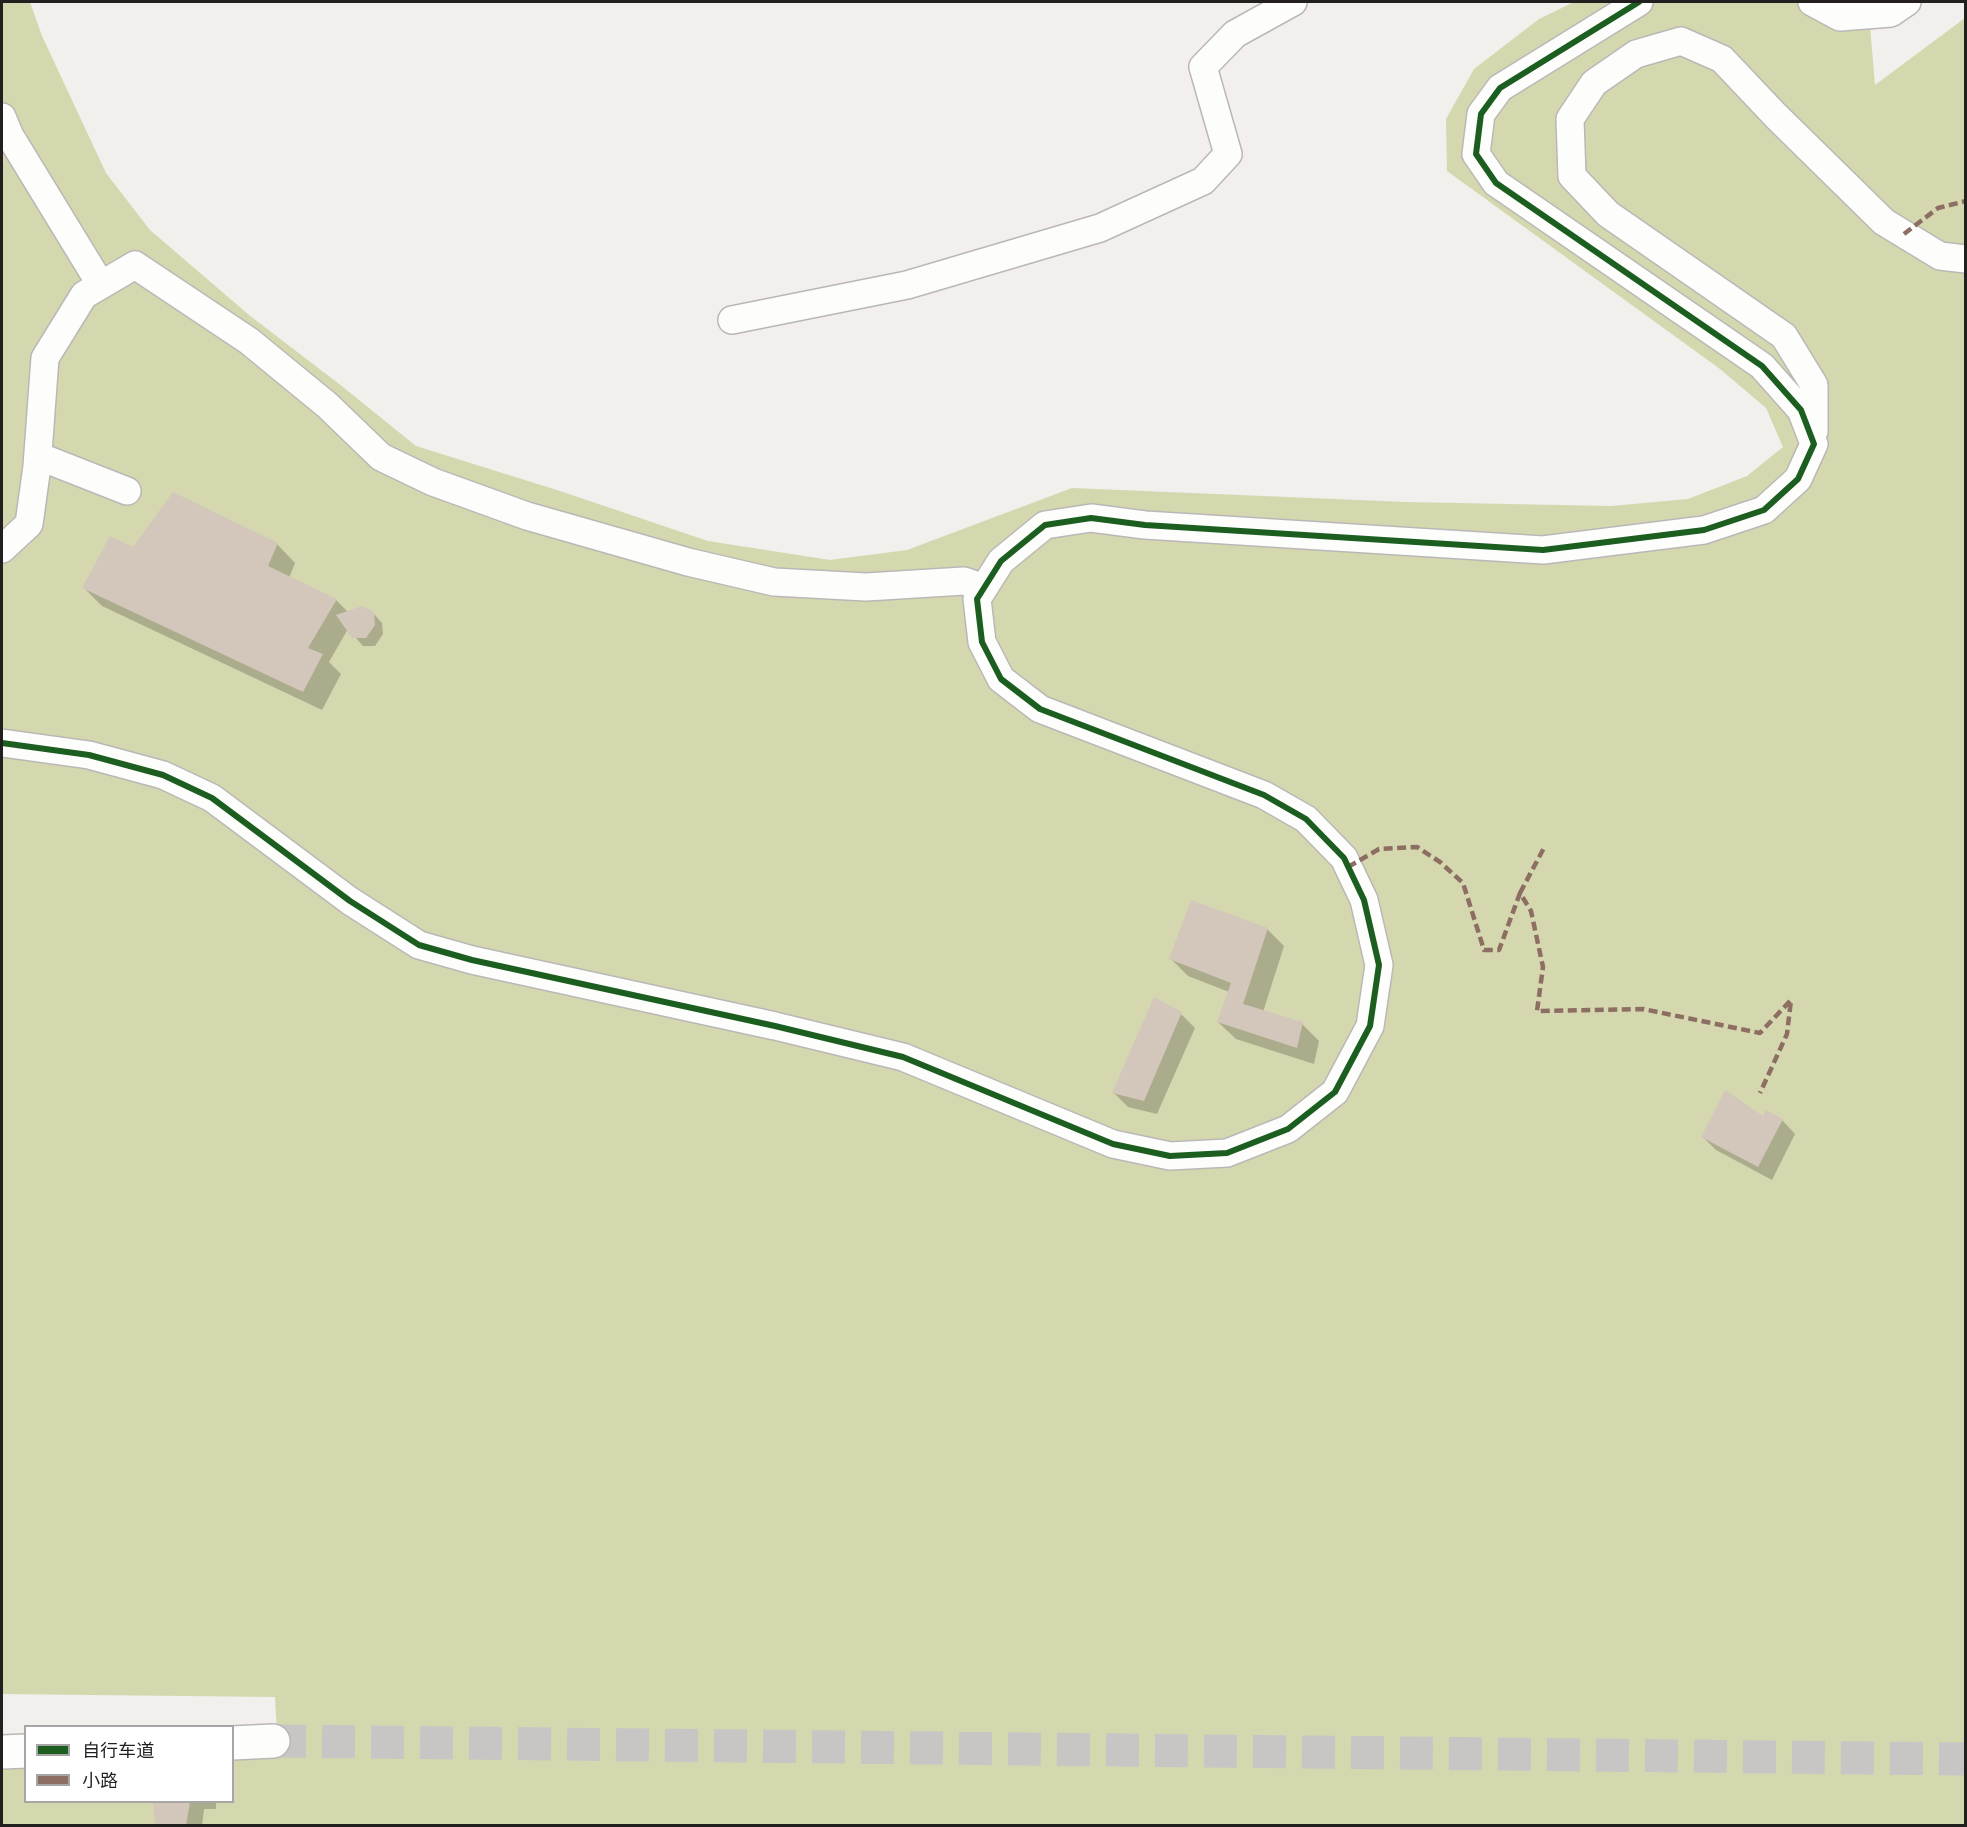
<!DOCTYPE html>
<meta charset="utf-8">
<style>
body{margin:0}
#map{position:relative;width:1967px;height:1827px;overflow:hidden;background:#f2efed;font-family:"Titillium Web","Noto Sans SC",sans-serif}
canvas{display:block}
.frame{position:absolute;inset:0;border:3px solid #221f1e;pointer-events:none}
.legend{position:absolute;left:24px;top:1725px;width:210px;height:78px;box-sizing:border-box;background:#fff;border:2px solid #a7a5a5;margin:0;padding:8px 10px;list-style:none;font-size:18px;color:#221f1e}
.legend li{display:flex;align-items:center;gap:12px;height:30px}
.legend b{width:30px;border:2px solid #a7a5a5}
</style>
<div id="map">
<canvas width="1967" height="1827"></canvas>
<div class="frame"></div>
<ul class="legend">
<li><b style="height:8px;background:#1b5e20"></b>自行车道</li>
<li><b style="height:8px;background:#8d6e63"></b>小路</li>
</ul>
</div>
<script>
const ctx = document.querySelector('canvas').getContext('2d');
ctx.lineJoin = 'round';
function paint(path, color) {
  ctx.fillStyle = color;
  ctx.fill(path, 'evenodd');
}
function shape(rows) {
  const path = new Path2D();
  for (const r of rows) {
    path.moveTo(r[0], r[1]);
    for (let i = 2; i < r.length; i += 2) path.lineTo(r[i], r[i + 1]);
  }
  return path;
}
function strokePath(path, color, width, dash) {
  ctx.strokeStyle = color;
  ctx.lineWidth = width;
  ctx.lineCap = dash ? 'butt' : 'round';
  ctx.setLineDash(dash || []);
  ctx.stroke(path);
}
const green = shape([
 [2,2,30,2,42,36,106,173,150,230,249,315,343,387,416,446,560,491,708,541,830,560,907,550,1072,488,1406,502,1611,506,1688,499,1747,476,1783,447,1766,408,1720,369,1447,171,1446,119,1474,69,1539,19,1574,2,1868,2,1875,85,1965,18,1965,1825,2,1826,2,1761,25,1760,26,1802,232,1802,233,1754,278,1752,275,1697,2,1694]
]);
const shadow = shape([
 [277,544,295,563,289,578,336,600,348,612,373,613,382,623,383,634,375,646,363,646,348,629,329,662,341,674,322,710,102,606,84,588,134,549],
 [1267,929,1284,946,1263,1012,1302,1024,1319,1041,1314,1064,1236,1039,1218,1022,1229,992,1188,976,1171,959],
 [1181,1014,1195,1028,1157,1114,1128,1107,1114,1093],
 [1763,1118,1782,1120,1795,1134,1772,1180,1716,1150,1702,1136],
 [155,1802,216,1802,216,1809,204,1809,202,1826,156,1825]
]);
const building = shape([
 [173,492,278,543,268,566,337,599,308,648,323,654,303,692,82,588,110,536,133,547],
 [362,606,374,612,375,625,366,638,352,638,336,615],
 [1191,900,1268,928,1243,1004,1303,1022,1297,1048,1217,1022,1231,983,1169,959],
 [1154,997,1182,1012,1144,1101,1112,1093],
 [1725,1090,1763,1116,1766,1110,1783,1119,1758,1167,1701,1137],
 [153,1802,190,1802,186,1826,155,1826]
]);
const highwayTunnel = shape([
 [273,1741,1966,1759]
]);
const minor = shape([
 [1812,2,1840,17,1891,13,1907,2],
 [2,117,10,136,101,285],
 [732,320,907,285,1100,228,1203,181,1228,154,1203,67,1235,34,1293,2],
 [1814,431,1814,385,1784,336,1608,214,1572,176,1570,119,1594,83,1636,54,1681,41,1722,59,1776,116,1884,222,1940,256,1966,259],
 [38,456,127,491],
 [2,549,29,524,37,466,45,358,84,295,135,265,249,341,327,405,381,457,433,482,527,516,688,562,774,582,866,587,964,581,984,588],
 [2,743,89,755,163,775,212,798,350,901,419,945,472,960,775,1026,903,1057,1113,1144,1170,1156,1227,1153,1288,1129,1335,1092,1370,1026,1379,965,1364,900,1344,858,1306,819,1264,795,1040,709,1001,679,982,642,977,599,1001,561,1045,525,1091,518,1145,525,1543,550,1704,530,1764,510,1798,479,1814,444,1801,410,1762,366,1496,183,1476,154,1481,114,1500,88,1639,2]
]);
const highway = shape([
 [232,1743,273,1741],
 [2,1752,26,1751]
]);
const quiet = shape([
 [1904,234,1938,208,1966,201],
 [1348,867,1379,849,1417,847,1440,862,1463,883,1484,950,1499,950,1520,893,1531,911,1543,967,1537,1011,1643,1009,1760,1033,1791,1000,1787,1034,1760,1093],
 [1520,893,1545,846]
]);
const cycleway = shape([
 [2,743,89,755,163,775,212,798,350,901,419,945,472,960,775,1026,903,1057,1113,1144,1170,1156,1227,1153,1288,1129,1335,1092,1370,1026,1379,965,1364,900,1344,858,1306,819,1264,795,1040,709,1001,679,982,642,977,599,1001,561,1045,525,1091,518,1145,525,1543,550,1704,530,1764,510,1798,479,1814,444,1801,410,1762,366,1496,183,1476,154,1481,114,1500,88,1639,2]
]);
paint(green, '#d5d8ae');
paint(shadow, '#0003');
paint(building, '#d3c6ba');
strokePath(highwayTunnel, '#c8c5c4', 33, [33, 16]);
strokePath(minor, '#bab8b7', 30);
strokePath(highway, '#bab8b7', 36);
strokePath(minor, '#fdfdfc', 27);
strokePath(highway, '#fdfdfc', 33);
strokePath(quiet, '#8d6e63', 4.5, [9, 4.5]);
strokePath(cycleway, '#1b5e20', 6);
</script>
